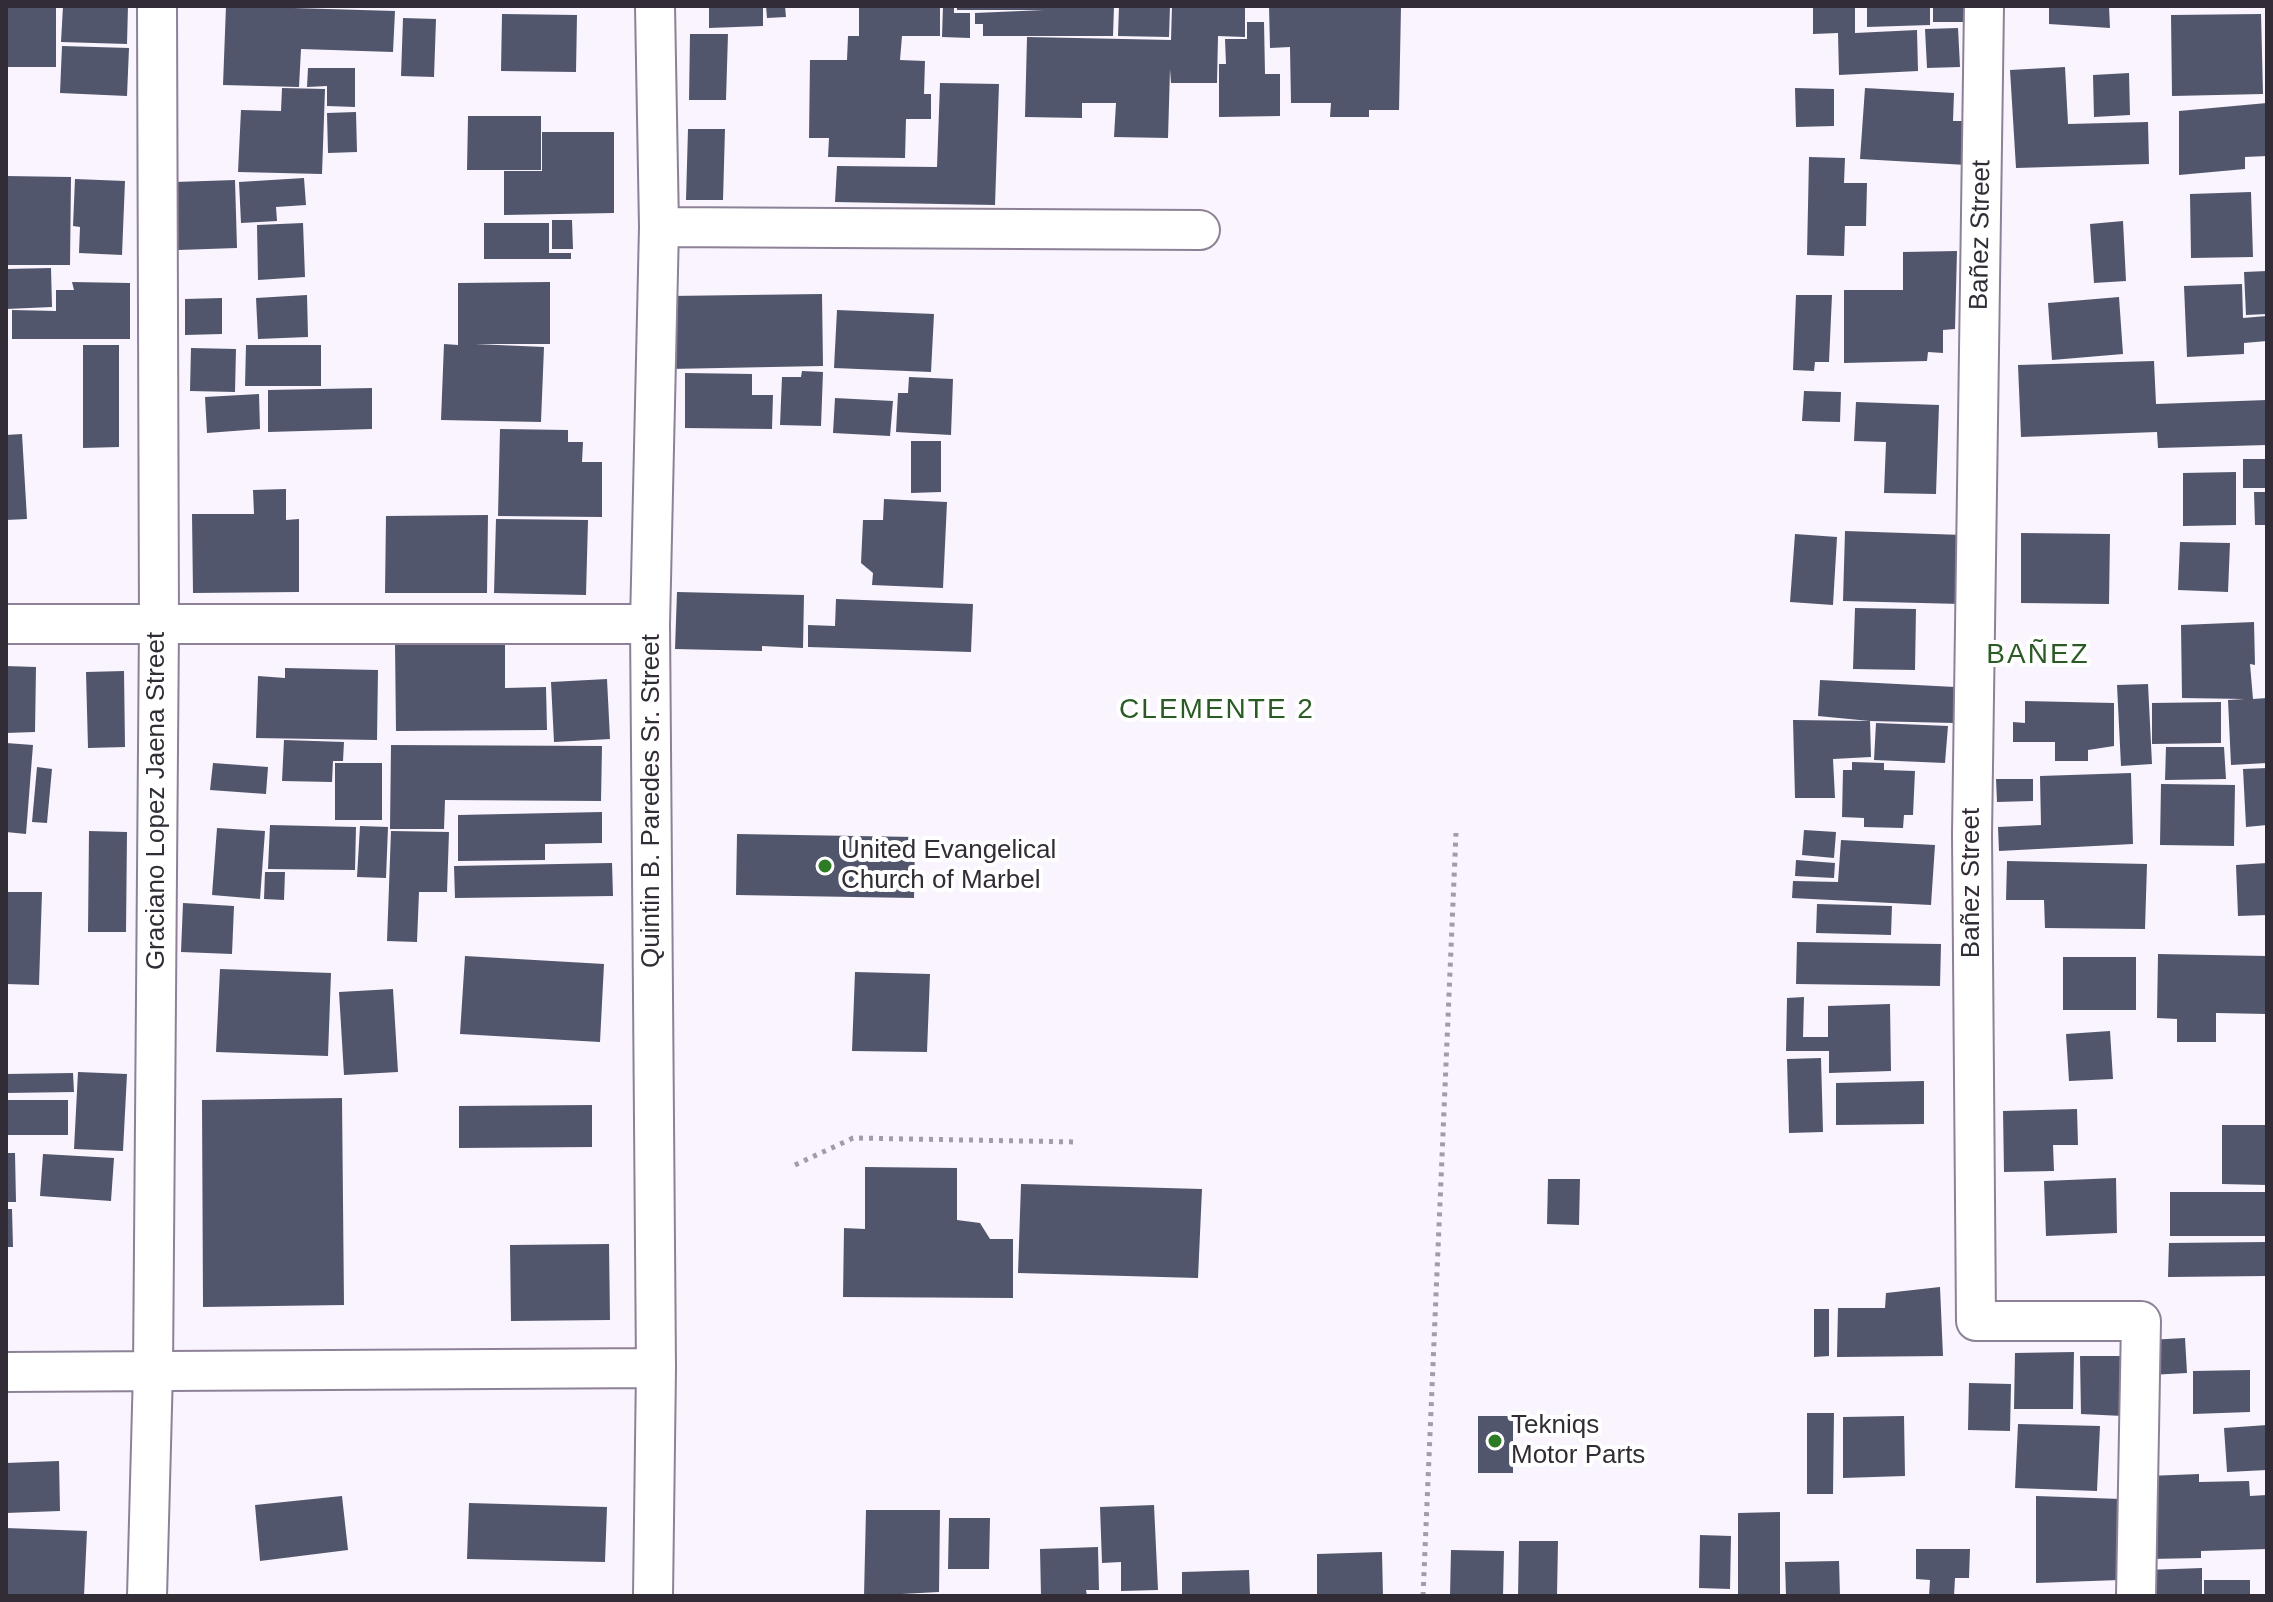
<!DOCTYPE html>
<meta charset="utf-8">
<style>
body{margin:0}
#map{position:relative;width:2273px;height:1602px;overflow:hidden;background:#f9f4fe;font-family:Helvetica,sans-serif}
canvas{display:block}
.frame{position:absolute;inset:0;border:8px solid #312c35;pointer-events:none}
</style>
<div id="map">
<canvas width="2273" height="1602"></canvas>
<div class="frame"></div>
</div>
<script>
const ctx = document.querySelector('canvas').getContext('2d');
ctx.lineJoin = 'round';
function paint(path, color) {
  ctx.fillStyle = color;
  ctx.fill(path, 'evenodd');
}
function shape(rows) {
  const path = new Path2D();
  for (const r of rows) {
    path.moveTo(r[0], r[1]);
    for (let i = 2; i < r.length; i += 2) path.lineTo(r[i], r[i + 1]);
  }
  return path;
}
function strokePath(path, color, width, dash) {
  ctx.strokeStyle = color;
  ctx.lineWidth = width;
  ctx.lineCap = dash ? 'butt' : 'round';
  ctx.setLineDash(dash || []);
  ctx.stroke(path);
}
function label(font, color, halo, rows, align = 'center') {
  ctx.font = font + ' Helvetica,sans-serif';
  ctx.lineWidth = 8;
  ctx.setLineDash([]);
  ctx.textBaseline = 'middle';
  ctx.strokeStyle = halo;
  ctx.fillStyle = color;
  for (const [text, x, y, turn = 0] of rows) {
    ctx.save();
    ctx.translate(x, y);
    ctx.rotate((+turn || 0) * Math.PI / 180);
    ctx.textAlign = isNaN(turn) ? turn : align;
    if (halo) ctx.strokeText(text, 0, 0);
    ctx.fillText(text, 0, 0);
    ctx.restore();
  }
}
const building = shape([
 [6,6,56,6,56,67,6,67],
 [63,6,128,6,127,44,61,42],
 [226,6,395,11,393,52,301,49,299,87,223,85],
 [709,6,763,6,763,26,709,28],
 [766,6,785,6,786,17,767,18],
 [859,6,940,6,940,36,902,36,900,60,925,61,924,94,931,94,931,119,906,119,905,158,828,157,829,138,809,138,810,60,847,60,848,36,859,36],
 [943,6,954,6,954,13,970,13,970,38,942,37],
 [957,6,1114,6,1113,36,983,36,983,24,975,24,975,13,1044,10,957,10],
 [1119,6,1170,6,1169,37,1118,36],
 [1172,6,1245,6,1245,37,1218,36,1217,83,1171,83,1170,69,1168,138,1114,137,1116,103,1082,103,1082,118,1025,117,1027,37,1171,40],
 [1269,6,1401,6,1399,110,1369,110,1369,117,1330,117,1331,103,1291,103,1290,47,1270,48],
 [1813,6,1855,6,1855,33,1917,30,1918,71,1839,75,1838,33,1813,34],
 [1867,6,1930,6,1930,25,1867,27],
 [1933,6,1965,6,1965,22,1933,22],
 [2049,6,2109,6,2110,28,2049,24],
 [502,14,577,15,576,72,501,71],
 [2261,14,2263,94,2172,96,2171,15],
 [403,18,436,19,434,77,401,76],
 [1247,22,1264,22,1265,74,1280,74,1280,116,1219,117,1219,64,1226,64,1225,39,1247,39],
 [1958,28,1960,67,1927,68,1925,29],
 [690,34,728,34,726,100,689,100],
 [62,46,129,48,127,96,60,93],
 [2065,67,2068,124,2148,122,2149,164,2016,168,2010,70],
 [308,68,355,68,355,107,327,106,327,86,307,87],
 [2129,73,2130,115,2094,117,2093,75],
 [940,83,999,84,995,205,835,202,837,166,937,167],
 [282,88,325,89,322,174,238,172,241,110,281,111],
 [1795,88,1834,89,1834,126,1796,127],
 [1865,88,1954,93,1953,121,1970,121,1967,165,1860,159],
 [2267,103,2267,156,2245,157,2245,169,2179,175,2179,111],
 [356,112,357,152,328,153,327,113],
 [468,116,541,116,541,170,467,170],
 [688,129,725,129,723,200,686,200],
 [542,132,614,132,614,213,504,215,504,171,542,171],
 [1809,157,1845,158,1844,183,1867,183,1866,226,1845,226,1844,256,1807,255],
 [6,176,71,177,70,265,6,265],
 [304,178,306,205,276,207,277,221,241,223,239,182],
 [75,179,125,181,122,255,79,253,80,227,73,226],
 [235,180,237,248,178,250,175,182],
 [2251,192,2253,257,2191,258,2190,194],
 [552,220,572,220,573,249,552,249],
 [2123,221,2126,281,2094,283,2090,224],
 [303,223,305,277,258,280,257,225],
 [484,223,549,223,549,253,571,253,571,259,484,259],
 [1957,251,1955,329,1943,330,1943,353,1928,352,1927,361,1844,363,1844,290,1903,290,1903,252],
 [51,268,52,307,6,309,6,269],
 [2267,271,2267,314,2246,315,2244,272],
 [72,282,130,283,130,339,12,339,12,310,56,311,56,290,74,290],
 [550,282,550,344,475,344,544,347,541,422,441,420,444,344,458,345,458,283],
 [2242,284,2243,318,2267,316,2267,341,2244,343,2244,354,2187,357,2184,286],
 [822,294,823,366,669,369,669,296],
 [307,295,308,337,258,339,256,298],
 [1796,295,1832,295,1829,362,1815,362,1814,371,1793,370],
 [2119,297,2123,354,2052,360,2048,303],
 [222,298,222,334,185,335,185,299],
 [837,310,934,314,931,372,834,368],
 [83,345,119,345,119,447,83,448],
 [246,345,321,345,321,386,245,386],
 [191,348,236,349,235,392,190,391],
 [2154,361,2156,404,2267,400,2267,445,2158,448,2157,432,2021,437,2018,365],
 [802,371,823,372,821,426,780,425,782,377,801,377],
 [685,373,752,374,752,395,773,395,772,429,685,428],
 [909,377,953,379,951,435,896,432,898,393,908,393],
 [372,388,372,429,268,432,268,390],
 [1804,391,1841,392,1840,422,1802,421],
 [259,394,260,429,207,433,205,397],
 [835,398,893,401,890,436,833,433],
 [1856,402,1939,405,1936,494,1884,493,1886,442,1854,441],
 [500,429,568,430,568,442,583,442,582,462,602,462,602,517,498,516],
 [22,434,27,519,6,520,6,435],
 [911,441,941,441,941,492,911,493],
 [2243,459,2267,459,2267,488,2243,488],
 [2236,472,2236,525,2183,526,2183,473],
 [286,489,286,520,299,519,299,592,193,593,192,514,254,514,253,490],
 [2254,492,2267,492,2267,525,2255,525],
 [884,499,947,502,943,588,872,585,873,573,861,563,863,520,883,520],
 [488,515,487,593,385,593,386,516],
 [496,519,588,520,586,595,494,593],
 [1845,531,1963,535,1961,604,1843,601],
 [2021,533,2110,534,2109,604,2021,603],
 [1795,534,1837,537,1833,605,1790,602],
 [2180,542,2230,543,2228,592,2178,590],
 [677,592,804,595,803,648,762,646,762,651,675,649],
 [836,599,973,604,971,652,808,647,808,625,835,626],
 [1855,608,1916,609,1915,670,1853,669],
 [2254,622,2255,665,2250,664,2253,699,2267,698,2267,763,2231,765,2228,700,2245,699,2182,698,2181,625],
 [505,643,505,688,546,687,547,730,396,731,395,644],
 [6,666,36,667,35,732,6,733],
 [285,668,378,670,377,740,256,738,258,676,285,678],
 [124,671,125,747,88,748,86,672],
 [607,679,610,739,554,742,551,682],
 [1820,680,1955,687,1954,723,1870,721,1871,757,1833,759,1835,798,1795,798,1793,720,1870,721,1818,716],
 [2148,684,2152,764,2121,766,2117,685],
 [2025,701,2114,703,2114,746,2088,750,2088,761,2055,761,2055,742,2013,742,2013,722,2025,723],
 [2221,702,2221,743,2152,744,2152,703],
 [1876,723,1948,726,1945,763,1874,760],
 [284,740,344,742,343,761,333,761,332,782,282,781],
 [6,743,33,745,26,834,6,832],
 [391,745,602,746,601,801,445,800,444,829,390,829],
 [2166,747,2224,747,2226,779,2165,780],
 [1852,762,1884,763,1884,770,1915,771,1913,815,1904,815,1903,828,1864,827,1864,818,1842,817,1843,770,1852,770],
 [213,763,268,767,266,794,210,790],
 [335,763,382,763,382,820,335,820],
 [37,767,52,769,47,823,32,822],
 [2267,768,2267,825,2246,827,2243,769],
 [2131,773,2133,844,1999,851,1998,827,2041,825,2040,776],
 [1996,779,2033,779,2033,801,1997,802],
 [2161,784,2235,785,2234,846,2160,845],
 [602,812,602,843,545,844,545,860,458,861,458,815],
 [270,825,356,827,355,870,268,869],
 [360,826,388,827,386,878,357,877],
 [217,828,265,831,260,899,212,895],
 [1804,830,1836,832,1834,858,1802,855],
 [89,831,127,832,126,932,88,932],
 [391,831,449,832,447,892,419,892,417,942,387,941],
 [737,834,915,837,914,898,736,895],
 [1841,840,1935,845,1931,905,1792,898,1793,881,1838,882],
 [1796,860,1835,863,1834,878,1795,876],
 [2007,861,2147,864,2145,929,2045,928,2044,900,2006,900],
 [612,863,613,896,455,898,454,866],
 [2267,863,2267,915,2238,916,2236,865],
 [265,872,285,872,284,900,264,899],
 [6,892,42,892,39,985,6,984],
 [183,903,234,906,232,954,181,952],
 [1817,904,1892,906,1891,935,1816,933],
 [1797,942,1941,944,1940,986,1796,984],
 [2158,954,2267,956,2267,1014,2216,1013,2216,1042,2177,1042,2177,1019,2157,1018],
 [465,956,604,964,600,1042,460,1034],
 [2063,957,2136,957,2136,1010,2063,1010],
 [220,969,331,973,328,1056,216,1052],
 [855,972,930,974,927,1052,852,1051],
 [393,989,398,1072,344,1075,339,992],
 [1804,997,1803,1037,1828,1037,1828,1006,1890,1004,1891,1071,1829,1073,1829,1051,1786,1051,1787,998],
 [2110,1031,2113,1079,2069,1081,2066,1034],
 [1821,1058,1823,1132,1789,1133,1787,1059],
 [78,1072,127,1074,123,1151,74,1149],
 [73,1073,74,1092,6,1093,6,1074],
 [1924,1081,1924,1124,1836,1125,1836,1083],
 [342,1098,344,1305,203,1307,202,1100],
 [6,1100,68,1100,68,1135,6,1135],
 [592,1105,592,1147,459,1148,459,1106],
 [2077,1109,2078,1145,2053,1145,2054,1171,2004,1172,2003,1111],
 [2222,1125,2267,1125,2267,1185,2222,1184],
 [6,1153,15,1153,16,1202,6,1202],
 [43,1154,114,1158,111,1201,40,1196],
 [865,1167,957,1168,957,1220,980,1223,990,1239,1013,1239,1013,1298,843,1297,844,1228,865,1229],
 [2116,1178,2117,1233,2046,1236,2044,1181],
 [1548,1179,1580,1179,1579,1225,1547,1224],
 [1021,1184,1202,1189,1198,1278,1018,1273],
 [2170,1192,2267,1192,2267,1236,2170,1236],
 [6,1209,12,1209,13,1247,6,1247],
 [2267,1242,2267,1276,2168,1277,2169,1243],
 [609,1244,610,1320,511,1321,510,1245],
 [1940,1287,1943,1356,1837,1357,1838,1308,1885,1308,1886,1293],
 [1814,1309,1829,1309,1829,1356,1814,1357],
 [2185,1338,2187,1373,2150,1375,2148,1340],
 [2074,1352,2073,1409,2014,1409,2015,1353],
 [2080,1356,2127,1356,2123,1416,2081,1414],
 [2250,1370,2250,1412,2193,1414,2193,1371],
 [1969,1383,2011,1384,2010,1431,1968,1430],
 [1807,1413,1834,1413,1833,1494,1807,1494],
 [1478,1416,1513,1416,1513,1473,1478,1473],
 [1904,1416,1905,1476,1843,1478,1843,1417],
 [2018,1424,2100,1426,2097,1491,2015,1488],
 [2267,1425,2267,1470,2227,1472,2224,1428],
 [59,1461,60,1511,6,1513,6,1463],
 [2199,1474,2199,1482,2249,1481,2250,1496,2267,1495,2267,1549,2201,1551,2201,1558,2150,1559,2148,1476],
 [342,1496,348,1550,260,1561,255,1505],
 [2036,1496,2121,1499,2119,1580,2036,1583],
 [469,1503,607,1507,605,1562,467,1559],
 [1154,1505,1158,1590,1121,1591,1121,1562,1102,1563,1100,1507],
 [866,1510,940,1510,939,1592,864,1596],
 [1780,1512,1780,1596,1738,1596,1738,1513],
 [949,1518,990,1518,989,1569,948,1569],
 [6,1528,87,1531,84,1596,6,1596],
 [1700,1535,1731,1536,1730,1589,1699,1588],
 [1519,1541,1558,1541,1557,1596,1518,1596],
 [1098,1547,1099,1590,1086,1590,1087,1596,1041,1596,1040,1549],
 [1916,1549,1970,1549,1969,1578,1955,1578,1954,1596,1929,1596,1930,1580,1916,1579],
 [1451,1550,1504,1551,1503,1596,1450,1596],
 [1382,1552,1383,1596,1317,1596,1317,1554],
 [1839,1561,1840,1596,1786,1596,1785,1562],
 [2202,1568,2202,1596,2146,1596,2145,1570],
 [1249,1570,1250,1596,1182,1596,1182,1572],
 [2204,1580,2250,1580,2250,1596,2204,1596]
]);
const path = shape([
 [795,1165,853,1138,1079,1142],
 [1423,1596,1456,833]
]);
const street = shape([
 [1984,6,1972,834,1976,1321,2141,1321,2136,1596],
 [659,227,1200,230],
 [6,624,650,624],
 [6,1372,656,1368],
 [147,1596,153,1370,159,624,157,6],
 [653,1596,656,1368,650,624,659,227,655,6]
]);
const markers = [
 [825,866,8,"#2d7b24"],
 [1495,1441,8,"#2d7b24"]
];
const streetNames = [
 ["Bañez Street",1981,235,-89],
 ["Graciano Lopez Jaena Street",157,801,-90],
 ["Quintin B. Paredes Sr. Street",652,801,-90],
 ["Bañez Street",1972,883,-90]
];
const poiNames = [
 ["United Evangelical",841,851],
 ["Church of Marbel",841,881],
 ["Tekniqs",1511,1426],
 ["Motor Parts",1511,1456]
];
const neighbourhoodNames = [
 ["BAÑEZ",2038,655],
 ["CLEMENTE 2",1217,710]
];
paint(building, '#52566c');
strokePath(street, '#8d8197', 42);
strokePath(path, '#a19ca5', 5, [4, 6]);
strokePath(street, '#fff', 38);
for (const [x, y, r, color] of markers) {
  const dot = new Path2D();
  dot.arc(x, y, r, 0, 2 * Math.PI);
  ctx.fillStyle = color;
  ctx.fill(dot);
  strokePath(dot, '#fff', 3);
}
label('26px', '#312c35', '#fff', streetNames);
label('26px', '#312c35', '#fff', poiNames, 'left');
ctx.letterSpacing = '2px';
label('28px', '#2b5b25', '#fff', neighbourhoodNames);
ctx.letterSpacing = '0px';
</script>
